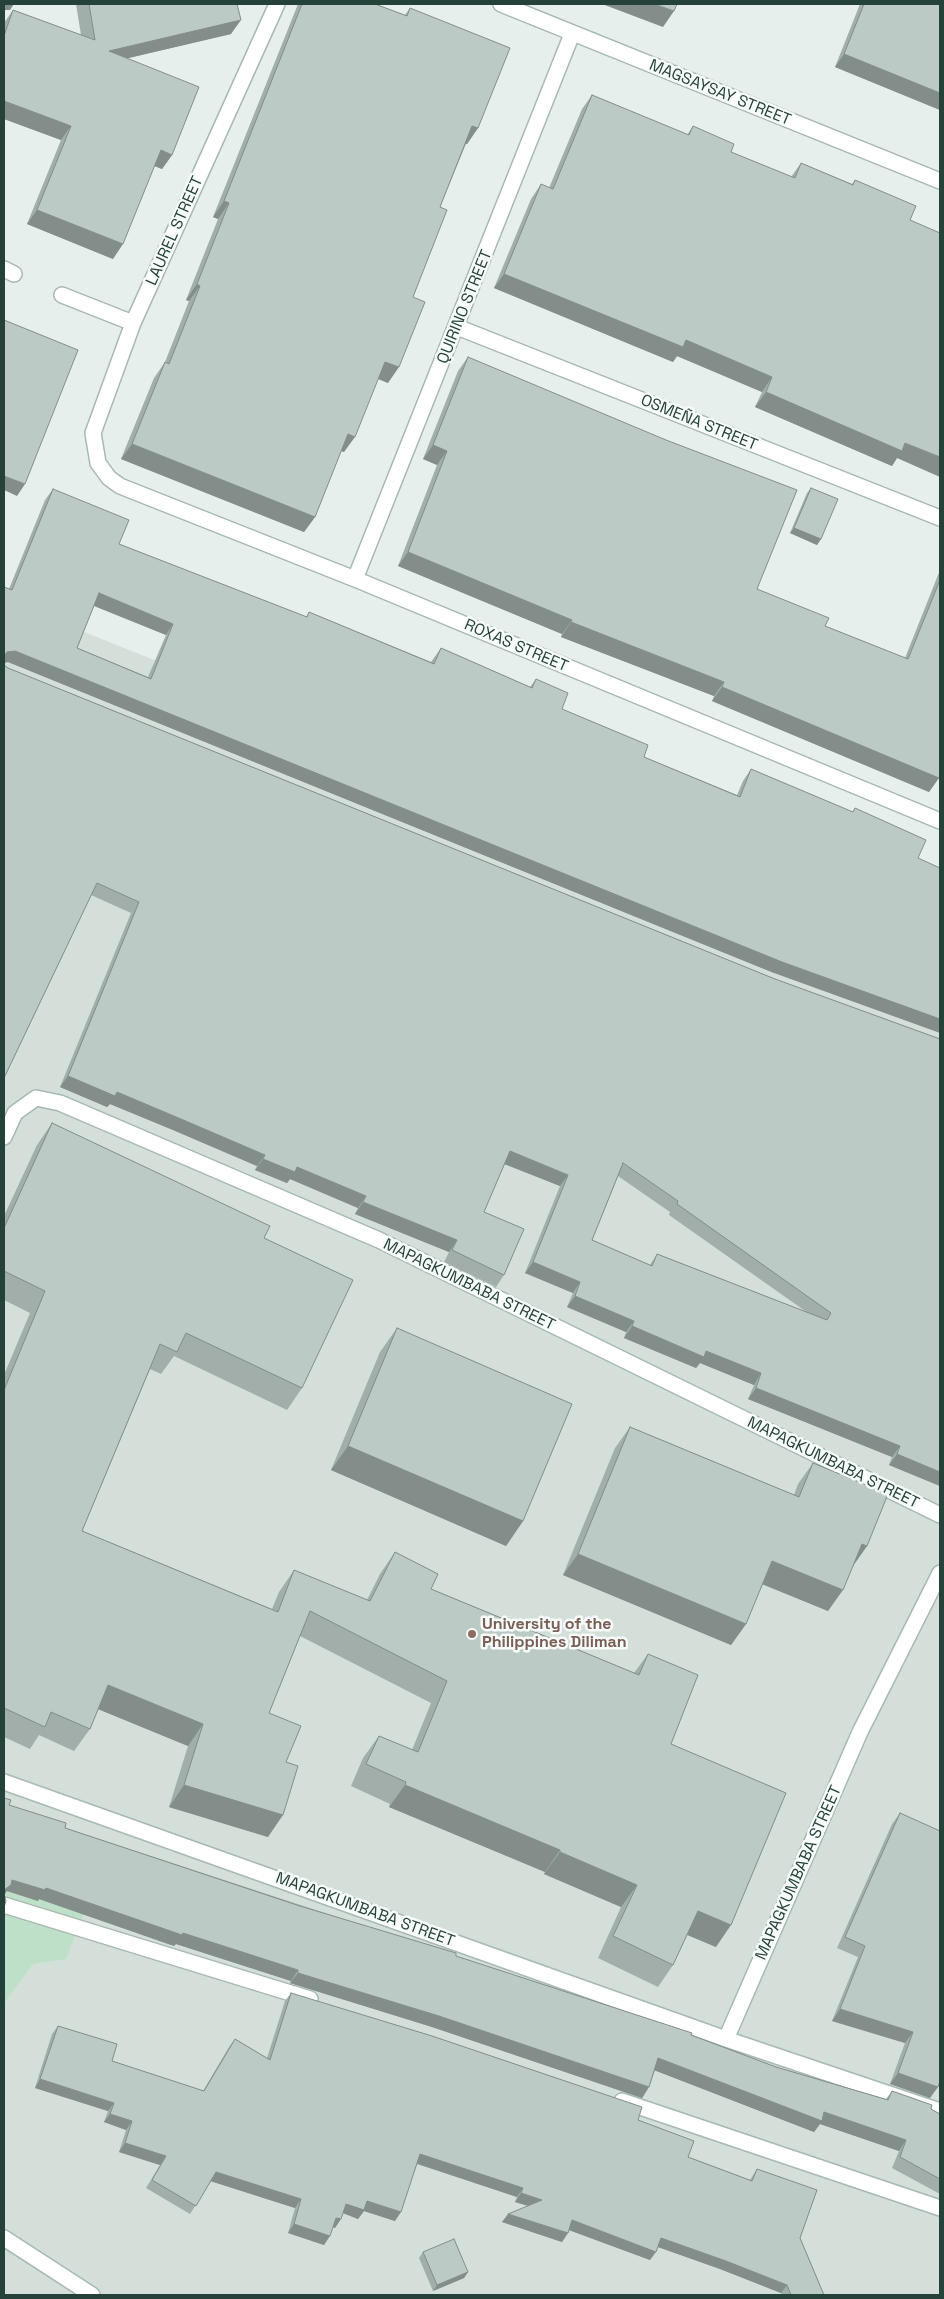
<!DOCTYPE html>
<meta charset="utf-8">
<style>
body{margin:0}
#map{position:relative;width:944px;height:2299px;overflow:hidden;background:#e6efeb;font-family:"Space Grotesk",sans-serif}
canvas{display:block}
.frame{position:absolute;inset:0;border:5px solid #24423a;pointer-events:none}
</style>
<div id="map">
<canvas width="944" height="2299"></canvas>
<div class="frame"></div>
</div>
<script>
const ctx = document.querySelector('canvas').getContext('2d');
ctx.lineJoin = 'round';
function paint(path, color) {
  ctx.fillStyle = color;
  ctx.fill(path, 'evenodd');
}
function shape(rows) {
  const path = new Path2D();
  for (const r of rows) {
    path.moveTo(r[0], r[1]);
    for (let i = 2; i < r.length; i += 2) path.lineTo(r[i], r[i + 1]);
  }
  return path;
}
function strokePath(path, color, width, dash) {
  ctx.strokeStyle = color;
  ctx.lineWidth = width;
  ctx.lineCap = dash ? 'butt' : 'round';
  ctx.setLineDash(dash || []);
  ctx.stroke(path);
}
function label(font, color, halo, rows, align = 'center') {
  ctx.font = font + ' "Space Grotesk",sans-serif';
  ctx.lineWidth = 5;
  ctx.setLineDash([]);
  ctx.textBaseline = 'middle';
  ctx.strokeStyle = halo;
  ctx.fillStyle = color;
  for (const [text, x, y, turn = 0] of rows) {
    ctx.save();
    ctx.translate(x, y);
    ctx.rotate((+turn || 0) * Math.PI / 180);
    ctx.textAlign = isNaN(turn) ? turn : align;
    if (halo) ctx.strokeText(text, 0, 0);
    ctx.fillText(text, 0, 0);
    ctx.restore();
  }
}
const built = shape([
 [4,600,940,974,940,2295,4,2295]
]);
const green = shape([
 [101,1869,66,1959,33,1964,4,2003,4,1882]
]);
const minor = shape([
 [277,4,133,323,93,433,98,463,109,478,120,486,355,579,940,821],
 [501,4,940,181],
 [4,269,14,274],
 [62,295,133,323],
 [457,327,940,518],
 [355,579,572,34],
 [4,1137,15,1113,36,1098,60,1103,379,1240,940,1515],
 [4,1782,726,2039,940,2111],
 [4,1905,310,1999],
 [726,2039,860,1732,940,1573],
 [622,2101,940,2208],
 [4,2238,92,2295]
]);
const wall = shape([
 [76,4,237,4,231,34,128,58,172,155,162,169,154,166,113,259,27,224,61,140,4,119,4,23,13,10,81,35],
 [298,4,375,4,405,15,410,8,478,128,467,144,466,144,440,207,413,297,388,383,378,379,344,452,341,451,315,517,304,532,121,459,154,378,165,362,189,301,186,300,218,219,213,217],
 [860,4,940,4,940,110,835,67],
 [592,95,687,135,693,126,731,152,791,177,801,163,852,184,855,180,910,220,897,458,892,466,755,407,762,392,677,356,673,362,494,288,531,199,541,184,549,188,582,109],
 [468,357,757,589,825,626,905,658,938,575,940,571,940,776,929,792,712,701,714,696,561,637,562,634,398,566,437,465,423,459,458,371],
 [811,488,821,539,817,545,790,533,807,493],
 [53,489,119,544,306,617,309,612,431,662,441,648,530,687,536,679,562,709,644,757,737,795,743,781,751,769,852,812,855,808,774,973,8,662,4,663,4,665,8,668,775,979,940,1486,889,1465,892,1457,748,1399,754,1385,700,1363,696,1368,624,1338,626,1332,567,1307,573,1293,525,1273,560,1186,504,1164,484,1212,504,1275,496,1287,444,1262,449,1252,355,1214,358,1208,290,1179,287,1183,255,1170,257,1166,173,1130,110,1104,107,1107,60,1087,131,913,91,895,4,1078,4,587,9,589,45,500],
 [94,606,166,635,148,677,77,648],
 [618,1176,670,1212,669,1215,808,1313,657,1254,650,1265,592,1240],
 [52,1123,264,1238,302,1388,287,1410,174,1356,161,1374,150,1369,82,1531,272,1609,279,1592,294,1570,367,1600,380,1574,395,1552,431,1589,634,1673,648,1654,671,1744,716,1947,687,1935,673,1965,658,1987,598,1958,621,1907,544,1874,545,1872,389,1807,390,1804,351,1786,363,1758,379,1736,412,1750,431,1703,300,1636,269,1713,286,1762,268,1837,169,1807,188,1746,98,1709,90,1729,74,1751,39,1735,30,1749,4,1737,4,1375,30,1313,4,1300,4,1216,37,1145],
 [397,1328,523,1521,506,1546,331,1470,380,1352],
 [630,1427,794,1495,798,1484,813,1463,867,1546,853,1566,828,1611,762,1584,746,1624,731,1645,563,1575,615,1448],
 [4,1798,9,1805,65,1828,456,1956,691,2035,776,2067,886,2099,892,2091,931,2109,940,2114,940,2194,892,2168,899,2151,820,2124,814,2132,655,2070,649,2087,642,2098,432,2027,290,1983,291,1981,176,1944,174,1946,39,1899,38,1901,7,1891,4,1895],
 [900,1813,930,2098,890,2084,905,2043,832,2021,858,1957,837,1948,892,1824],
 [291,1993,638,2120,688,2157,750,2180,757,2169,800,2238,824,2295,782,2295,781,2293,720,2269,658,2247,650,2260,569,2230,562,2242,502,2222,528,2206,515,2202,517,2197,417,2164,395,2221,364,2211,358,2219,343,2213,335,2228,333,2227,324,2245,288,2233,295,2208,211,2181,190,2214,146,2188,160,2165,119,2152,126,2130,104,2122,108,2111,35,2088,52,2034,58,2026,112,2061,203,2091,229,2047,235,2039,267,2058,285,2001],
 [423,2252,468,2272,464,2278,433,2291,419,2258]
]);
const shadedWall = shape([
 [4,4,14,4,10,10,4,10],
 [602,4,654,4,674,11,663,27],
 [241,20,231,34,99,65,109,51],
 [844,54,940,93,940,110,835,67],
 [4,101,71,126,61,140,4,119],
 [472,126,478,128,467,144,462,142],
 [161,150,172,155,162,169,150,164],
 [224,201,229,203,218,219,213,217],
 [37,210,123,244,113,259,27,224],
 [504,274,686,340,772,377,762,392,677,356,673,362,494,288],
 [197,284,200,286,189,301,186,300],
 [385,362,399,367,388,383,374,377],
 [766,392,905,443,940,457,940,477,897,458,892,466,755,407],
 [348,434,355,437,344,452,337,449],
 [132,444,315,517,304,532,121,459],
 [433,445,447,451,437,465,423,459],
 [4,476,25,484,17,496,4,490],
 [794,528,821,539,817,545,790,533],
 [408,552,572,620,562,634,398,566],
 [99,593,173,624,166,635,92,605],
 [571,622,724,682,714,696,561,637],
 [15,651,940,1019,940,1033,774,973,8,662,4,663,4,656,7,652],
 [722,687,939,778,929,792,712,701],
 [68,1076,117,1092,181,1119,265,1155,257,1166,173,1130,110,1104,107,1107,60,1087],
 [510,1151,568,1175,560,1186,502,1163],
 [263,1159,297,1167,366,1196,358,1208,290,1179,287,1183,255,1170],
 [363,1202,457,1240,449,1252,355,1214],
 [533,1262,580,1282,573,1293,525,1273],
 [575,1296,634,1321,626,1332,567,1307],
 [632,1326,706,1351,761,1373,754,1385,700,1363,696,1368,624,1338],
 [756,1388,900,1446,892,1457,748,1399],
 [348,1446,523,1521,506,1546,331,1470],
 [897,1454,940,1472,940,1486,889,1465],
 [862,1544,867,1546,852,1567],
 [578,1554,746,1624,731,1645,563,1575],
 [772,1561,843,1590,828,1611,757,1582],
 [108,1685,203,1724,188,1746,93,1707],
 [184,1785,283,1815,268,1837,169,1807],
 [405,1785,560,1850,545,1872,389,1807],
 [560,1852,637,1885,621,1907,544,1874],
 [12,1880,46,1888,298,1970,291,1981,176,1944,174,1946,39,1899,38,1901,7,1891,4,1895,4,1890],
 [698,1911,731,1925,716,1947,683,1933],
 [298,1973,439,2016,649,2087,642,2098,432,2027,290,1983],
 [840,2009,913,2032,905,2043,832,2021],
 [658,2058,824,2112,906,2140,899,2151,820,2124,814,2132,651,2069],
 [898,2073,938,2087,930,2098,890,2084],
 [40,2079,114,2103,108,2111,35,2088],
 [110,2114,132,2121,126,2130,104,2122],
 [125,2143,166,2156,160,2165,119,2152],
 [420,2154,523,2188,517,2197,415,2163],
 [216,2172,301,2199,295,2208,210,2181],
 [521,2193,542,2200,536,2208,515,2202],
 [367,2201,401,2212,395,2221,364,2211,358,2219,340,2212,346,2204],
 [508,2214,568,2233,562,2242,502,2222],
 [336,2218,341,2219,335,2228,330,2226],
 [572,2220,656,2252,650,2260,566,2229],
 [294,2224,330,2236,324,2245,288,2233],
 [661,2238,726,2261,787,2285,781,2293,720,2269,655,2246],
 [468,2272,464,2278,433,2291,437,2285]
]);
const building = shape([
 [89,4,237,4,241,20,109,51,199,87,172,155,161,150,123,244,37,210,71,126,4,101,4,36,13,10,95,40,89,4],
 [302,4,375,4,407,16,410,8,510,48,478,128,472,126,440,207,447,210,413,297,425,302,399,367,385,362,355,437,348,434,315,517,132,444,165,362,169,364,200,286,197,284,229,203,224,201,302,4],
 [654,4,677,4,674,11,654,4],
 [864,4,940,4,940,93,844,54,864,4],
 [592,95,689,135,693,126,734,144,731,152,795,178,801,163,853,185,855,180,916,206,910,220,940,233,940,457,905,443,902,451,766,392,772,377,686,340,683,347,504,274,541,184,553,189,592,95],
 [4,320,78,350,25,484,4,476,4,320],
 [468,357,666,440,797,490,757,589,829,618,825,626,908,659,940,580,940,776,939,778,722,687,724,682,571,622,572,620,408,552,447,451,433,445,468,357],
 [811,488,838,499,821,539,794,528,811,488],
 [53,489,129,520,119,544,307,617,309,612,434,664,441,648,532,688,536,679,568,693,562,709,648,745,644,757,740,797,751,769,853,812,855,808,926,840,918,858,940,868,940,1019,782,962,15,651,7,652,4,656,4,587,12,590,53,489],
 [99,593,173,624,151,679,77,648,99,593],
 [4,661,4,665,8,668,775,979,940,1039,940,1472,897,1454,900,1446,756,1388,761,1373,706,1351,704,1357,632,1326,634,1321,575,1296,580,1282,533,1262,568,1175,510,1151,484,1212,524,1229,504,1275,452,1250,457,1240,363,1202,366,1196,297,1167,295,1172,263,1159,265,1155,181,1119,117,1092,115,1096,68,1076,139,902,97,883,4,1078,4,661],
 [623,1163,678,1201,677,1204,831,1313,827,1320,657,1254,652,1266,592,1240,623,1163],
 [52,1123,270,1226,264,1238,353,1280,302,1388,186,1333,177,1352,160,1344,82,1531,278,1612,294,1570,370,1601,395,1552,438,1574,431,1589,639,1675,648,1654,698,1675,671,1744,786,1793,731,1925,698,1911,673,1965,613,1936,637,1885,560,1852,560,1850,405,1785,406,1782,366,1764,379,1736,418,1752,447,1681,310,1611,269,1713,301,1726,286,1762,298,1766,283,1815,184,1785,203,1724,108,1685,90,1729,51,1712,45,1727,4,1708,4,1390,45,1291,4,1271,4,1228,52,1123],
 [397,1328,572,1404,523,1521,348,1446,397,1328],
 [630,1427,799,1497,813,1463,888,1494,867,1546,862,1544,843,1590,772,1561,746,1624,578,1554,630,1427],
 [4,1798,11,1800,9,1805,66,1823,65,1828,300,1906,456,1953,456,1956,692,2033,691,2035,776,2067,888,2100,892,2091,932,2105,931,2109,940,2114,940,2179,900,2157,906,2140,824,2112,822,2121,658,2058,649,2087,439,2016,298,1973,298,1970,183,1933,182,1935,46,1888,45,1890,12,1880,11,1885,4,1890,4,1798],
 [900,1813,940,1831,940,2081,938,2087,898,2073,913,2032,840,2009,865,1946,845,1937,900,1813],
 [4,1894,6,1901,4,1907,4,1894],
 [291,1993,432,2036,642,2107,638,2120,694,2141,688,2157,752,2181,757,2169,817,2190,800,2238,824,2295,791,2295,787,2285,726,2261,661,2238,656,2252,572,2220,568,2233,508,2214,542,2200,521,2193,523,2188,420,2154,401,2212,367,2201,364,2210,346,2204,341,2219,336,2218,330,2236,294,2224,301,2199,216,2172,196,2206,152,2180,166,2156,125,2143,132,2121,110,2114,114,2103,40,2079,58,2026,117,2044,112,2061,204,2091,235,2039,270,2060,291,1993],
 [454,2239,468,2272,437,2285,423,2252,454,2239]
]);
const markers = [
 [472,1634,5,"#8d6e63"]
];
const streetNames = [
 ["MAGSAYSAY STREET",720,93,22],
 ["LAUREL STREET",175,231,-66],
 ["QUIRINO STREET",465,307,-68],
 ["OSMEÑA STREET",699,423,22],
 ["ROXAS STREET",516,646,23],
 ["MAPAGKUMBABA STREET",469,1285,26],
 ["MAPAGKUMBABA STREET",833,1463,26],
 ["MAPAGKUMBABA STREET",799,1873,-66],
 ["MAPAGKUMBABA STREET",365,1910,20]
];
const educationNames = [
 ["University of the",482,1625],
 ["Philippines Diliman",482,1643]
];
paint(built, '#d4dfda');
paint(green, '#bfe0c8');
strokePath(minor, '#a8b8b2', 18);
strokePath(minor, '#fff', 15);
paint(wall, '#a1aea9');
paint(shadedWall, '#838d89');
paint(building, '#bbcac4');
strokePath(building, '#838d89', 1);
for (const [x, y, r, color] of markers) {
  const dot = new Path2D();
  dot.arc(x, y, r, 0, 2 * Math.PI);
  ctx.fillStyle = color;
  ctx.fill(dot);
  strokePath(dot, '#f7fbf9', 2);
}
label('16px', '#24423a', '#f7fbf9', streetNames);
label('bold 16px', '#785e54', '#f7fbf9', educationNames, 'left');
</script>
